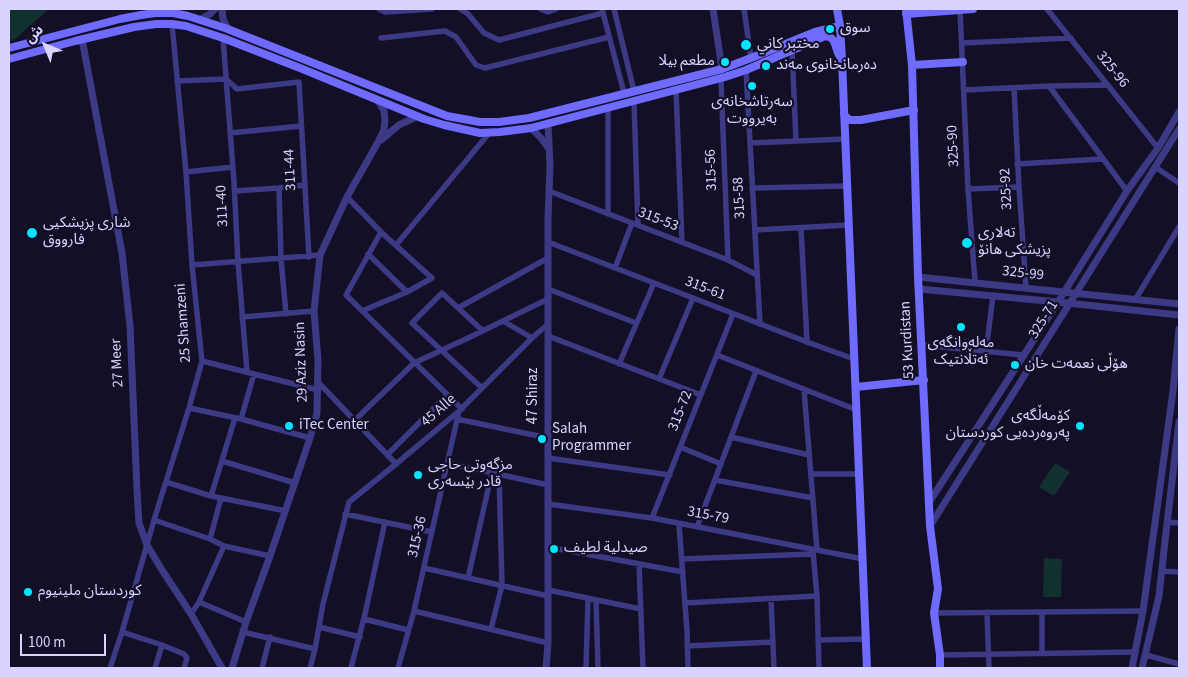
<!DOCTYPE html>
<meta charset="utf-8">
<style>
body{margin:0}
#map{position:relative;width:1188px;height:677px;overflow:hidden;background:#130f26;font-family:"Source Sans 3","Noto Sans Arabic",sans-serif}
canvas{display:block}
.frame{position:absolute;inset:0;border:10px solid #d9d4ff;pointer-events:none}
.north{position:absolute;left:20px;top:20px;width:50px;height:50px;-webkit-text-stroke:4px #130f26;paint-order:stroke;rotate:315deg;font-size:14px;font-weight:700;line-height:20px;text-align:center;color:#d9d4ff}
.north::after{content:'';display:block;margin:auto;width:18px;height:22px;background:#d9d4ff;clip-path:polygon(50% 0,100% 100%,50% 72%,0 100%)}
.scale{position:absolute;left:20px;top:634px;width:86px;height:22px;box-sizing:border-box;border:2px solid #d9d4ff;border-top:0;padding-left:6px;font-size:15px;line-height:18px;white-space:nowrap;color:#d9d4ff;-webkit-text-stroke:4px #130f26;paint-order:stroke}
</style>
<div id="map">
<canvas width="1188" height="677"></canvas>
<div class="frame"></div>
<div class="north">ش</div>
<div class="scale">100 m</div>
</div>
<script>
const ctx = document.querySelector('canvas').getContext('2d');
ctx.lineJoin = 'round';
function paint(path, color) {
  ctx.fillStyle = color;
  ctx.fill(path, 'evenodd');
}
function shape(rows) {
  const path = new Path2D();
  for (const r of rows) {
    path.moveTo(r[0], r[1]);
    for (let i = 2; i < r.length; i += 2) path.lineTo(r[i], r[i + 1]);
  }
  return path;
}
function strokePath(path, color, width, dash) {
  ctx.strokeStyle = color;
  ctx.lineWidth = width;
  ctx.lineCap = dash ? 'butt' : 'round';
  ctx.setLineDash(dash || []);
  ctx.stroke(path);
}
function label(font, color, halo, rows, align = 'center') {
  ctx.font = font + ' "Source Sans 3","Noto Sans Arabic",sans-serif';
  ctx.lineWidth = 4.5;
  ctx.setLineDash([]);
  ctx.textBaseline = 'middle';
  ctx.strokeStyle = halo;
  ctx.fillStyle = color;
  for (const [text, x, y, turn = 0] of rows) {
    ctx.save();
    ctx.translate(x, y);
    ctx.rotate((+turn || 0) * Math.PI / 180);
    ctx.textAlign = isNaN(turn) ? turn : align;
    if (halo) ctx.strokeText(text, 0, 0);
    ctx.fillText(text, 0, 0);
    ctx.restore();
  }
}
const green = shape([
 [9,9,49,9,15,39,9,41],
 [1055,463,1070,472,1054,496,1039,487],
 [1044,558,1062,559,1061,597,1043,597]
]);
const minor = shape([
 [379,9,385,12,432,9],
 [460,9,468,14,484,33,499,40,603,13],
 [541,9,548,12,556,9],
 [602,9,624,93],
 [614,9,634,91],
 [744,9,751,58],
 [1047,9,1158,148],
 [960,10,968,189,975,282],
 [223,38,234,182,238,262,247,372],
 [381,38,445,31,456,37,476,65,485,68,609,37],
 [962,43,1071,38],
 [792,50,796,141],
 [746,70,760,324],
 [721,79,728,260],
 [177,81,226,79,237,89,299,82,309,257],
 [1049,86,1127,191],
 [1014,88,1019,187,1026,288],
 [676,90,682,242],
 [964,90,1049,86,1108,85],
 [634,101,638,225],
 [608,108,608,214],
 [230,133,301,126],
 [750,143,845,139],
 [1017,164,1102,159],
 [1155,167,1179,183],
 [186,172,233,167],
 [279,188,281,259,286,314],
 [752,188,847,186],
 [968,189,1019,187],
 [235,191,279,188,305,185],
 [549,191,728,260,757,275],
 [347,197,381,232,432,278,407,292,362,311],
 [801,228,807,342],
 [755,230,849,225],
 [381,232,346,295,462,409],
 [548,242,807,342,854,359],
 [396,245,490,132],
 [368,254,407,292],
 [192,265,320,255],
 [615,268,632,223],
 [548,289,636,323],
 [1135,300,1179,227],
 [458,308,548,258],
 [242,317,314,311],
 [503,321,532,338],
 [548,336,701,395],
 [922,345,1023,355],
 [986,351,993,296],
 [717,355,857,410],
 [202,361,318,390],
 [619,364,654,283],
 [659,379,693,298],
 [318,382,396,464],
 [482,388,412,323,442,293,483,331],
 [804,390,817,550],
 [189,408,241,419,310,438],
 [241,419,254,374],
 [457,419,548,438],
 [354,421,414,363,466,339,548,299],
 [731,437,809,455],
 [680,447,721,464],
 [387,455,447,395],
 [548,458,670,475],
 [222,461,295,483],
 [447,463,548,485],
 [811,474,859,474],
 [715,480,813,498],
 [166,482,211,496,286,511],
 [211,496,235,418],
 [548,504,652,518,863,559],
 [345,514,432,532],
 [652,518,733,314],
 [154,520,210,539,224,546,270,556],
 [1167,522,1179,523],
 [679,524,687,631,688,668],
 [697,527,756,371],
 [210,539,221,498],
 [548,547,683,572],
 [813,551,817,596,819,668],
 [682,559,813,554],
 [639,564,643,668],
 [424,568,548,596],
 [1161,571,1179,572],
 [468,578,492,472],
 [548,590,641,609],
 [771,599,774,668],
 [596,600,598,668],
 [199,602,246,622],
 [685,603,817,596],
 [414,611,548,643],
 [987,612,989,668],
 [934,613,1143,611],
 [191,614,199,602,224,546],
 [364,619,408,630],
 [319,627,360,637],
 [491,629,502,585,499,474],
 [122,632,162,645,184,654,187,658,184,668],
 [243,632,315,649],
 [818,640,866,639],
 [687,646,773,642],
 [1042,653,1042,612],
 [940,655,1136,652],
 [1146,655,1179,664],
 [110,668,122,632,154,520,189,408,202,361,192,265,186,172,172,24],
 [155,668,162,645],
 [262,668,270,637],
 [310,668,315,649,323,604,349,502,396,464,459,411,532,338,548,324],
 [351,668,365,614,385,522],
 [398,668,414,611,459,411],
 [586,668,588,598]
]);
const tertiary = shape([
 [222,9,223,19,228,29],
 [713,9,722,69],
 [201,19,210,14,215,9],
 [82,39,122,253,130,326,137,490,139,523,147,545,162,570,191,614,222,668],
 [531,128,541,138,549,149],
 [381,140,399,125,418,116],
 [918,277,1179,304],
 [919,289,1058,302,1179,315],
 [930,501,1058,302,1127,191,1158,148,1179,112],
 [930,526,1179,129],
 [232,668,246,622,270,556,310,438,317,413,318,360,314,311,320,255,347,197,377,144,384,130,385,120,384,111,380,104,376,99],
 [546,668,548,643,548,219,550,166,548,123],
 [1132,668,1143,611,1173,391,1179,329],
 [1142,668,1159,596,1165,541,1179,422]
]);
const secondary = shape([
 [837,9,840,26,842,60,867,668],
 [906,9,912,65,918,277,930,526,938,589,934,613,940,655,940,668],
 [906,14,973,9],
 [9,48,120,19,141,15,155,13,173,13,188,16,225,28,447,116,480,122,499,122,529,118,722,69,751,58,815,32,840,26],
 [9,59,75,41,134,27,156,24,172,24,186,26,223,38,300,68,424,119,444,125,480,133,500,132,531,128,725,77,746,70,825,36,830,37,834,41,838,53,842,60],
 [912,65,963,62],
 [844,114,845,116,850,120,861,120,914,110],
 [856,387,924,380]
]);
const markers = [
 [830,29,5,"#00e5ff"],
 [746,45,6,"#00e5ff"],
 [725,62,5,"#00e5ff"],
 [766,66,5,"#00e5ff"],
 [752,86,5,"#00e5ff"],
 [32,233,6,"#00e5ff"],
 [967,243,6,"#00e5ff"],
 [961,327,5,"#00e5ff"],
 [1015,365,5,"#00e5ff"],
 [289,426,5,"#00e5ff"],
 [1080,426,5,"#00e5ff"],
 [542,439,5,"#00e5ff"],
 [418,475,5,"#00e5ff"],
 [554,549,5,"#00e5ff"],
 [28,592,5,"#00e5ff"]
];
const poiNames = [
 ["سوق",840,29],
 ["مختبر كاني",757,45],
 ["مطعم بيلا",715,62,"right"],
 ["دەرمانخانوی مەند",776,66],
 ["سەرتاشخانەی",752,103,"center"],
 ["بەیرووت",752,120,"center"],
 ["شاری پزیشکیی",43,224],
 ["فارووق",43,241],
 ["تەلاری",978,234],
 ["پزیشکی هانۆ",978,251],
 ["مەلەوانگەی",961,344,"center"],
 ["ئەتڵانتیک",961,361,"center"],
 ["هۆڵی نعمەت خان",1025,365],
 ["كۆمەڵگەی",1070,417,"right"],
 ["پەروەردەیی كوردستان",1070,434,"right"],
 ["iTec Center",299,426],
 ["Salah",552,430],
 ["Programmer",552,447],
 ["مزگەوتی حاجی",428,466],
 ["قادر بێسەری",428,483],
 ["صیدلیة لطیف",564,549],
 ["کوردستان ملینیوم",38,592]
];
const streetNames = [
 ["325-96",1112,70,51],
 ["325-90",954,146,-93],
 ["311-44",291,170,-93],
 ["315-56",712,170,-92],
 ["325-92",1007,189,-93],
 ["315-58",740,198,-93],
 ["311-40",223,206,-93],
 ["315-53",658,220,21],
 ["325-99",1023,274,6],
 ["315-61",705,289,21],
 ["325-71",1044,320,-58],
 ["25 Shamzeni",184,323,-94],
 ["53 Kurdistan",908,340,-93],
 ["29 Aziz Nasin",302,362,-92],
 ["27 Meer",118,363,-93],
 ["47 Shiraz",534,396,-90],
 ["45 Alle",439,411,-41],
 ["315-72",681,411,-68],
 ["315-79",708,516,11],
 ["315-36",418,537,-77]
];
paint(green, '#12302f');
strokePath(minor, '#3d3a85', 5.5);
strokePath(tertiary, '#3d3a85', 7);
strokePath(secondary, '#6f6bff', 8);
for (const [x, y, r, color] of markers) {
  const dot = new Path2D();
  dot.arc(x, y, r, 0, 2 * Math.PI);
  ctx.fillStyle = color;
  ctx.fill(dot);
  strokePath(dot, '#130f26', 2);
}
label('15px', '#d9d4ff', '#130f26', poiNames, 'left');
label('15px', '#d9d4ff', '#130f26', streetNames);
</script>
